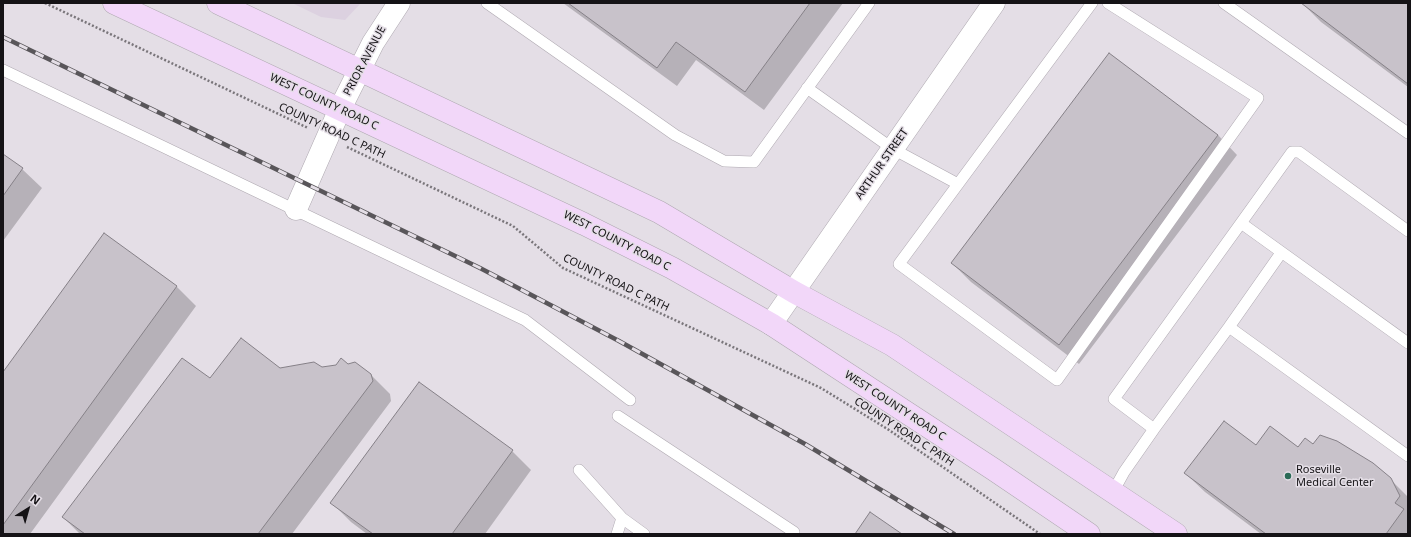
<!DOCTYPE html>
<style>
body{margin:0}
#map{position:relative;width:1411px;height:537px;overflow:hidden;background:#e4dee6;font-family:"Noto Sans",sans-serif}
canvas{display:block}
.frame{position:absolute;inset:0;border:4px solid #151316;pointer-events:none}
.north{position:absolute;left:8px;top:489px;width:40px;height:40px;-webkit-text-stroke:3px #e4dee6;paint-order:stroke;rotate:37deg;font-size:11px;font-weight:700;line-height:16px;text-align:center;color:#151316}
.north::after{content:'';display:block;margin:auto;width:14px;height:18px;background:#151316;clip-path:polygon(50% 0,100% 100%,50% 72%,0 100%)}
</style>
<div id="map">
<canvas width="1411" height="537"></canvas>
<div class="frame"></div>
<div class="north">N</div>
</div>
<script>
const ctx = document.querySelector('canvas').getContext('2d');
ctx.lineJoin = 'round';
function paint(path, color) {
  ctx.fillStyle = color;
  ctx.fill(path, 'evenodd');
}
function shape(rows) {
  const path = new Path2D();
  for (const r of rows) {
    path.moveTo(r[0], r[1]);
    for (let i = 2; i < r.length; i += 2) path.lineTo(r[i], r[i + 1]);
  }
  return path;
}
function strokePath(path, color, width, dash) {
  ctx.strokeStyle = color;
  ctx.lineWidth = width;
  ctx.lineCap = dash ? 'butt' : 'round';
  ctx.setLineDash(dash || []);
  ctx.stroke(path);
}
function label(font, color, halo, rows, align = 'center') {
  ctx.font = font + ' "Noto Sans",sans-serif';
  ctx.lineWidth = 3;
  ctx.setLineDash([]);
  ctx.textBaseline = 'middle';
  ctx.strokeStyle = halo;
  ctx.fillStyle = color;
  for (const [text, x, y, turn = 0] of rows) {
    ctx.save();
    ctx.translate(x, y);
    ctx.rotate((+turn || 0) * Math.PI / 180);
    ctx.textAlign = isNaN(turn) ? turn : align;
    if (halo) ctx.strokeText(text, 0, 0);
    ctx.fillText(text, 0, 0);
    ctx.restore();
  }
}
const built = shape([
 [292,3,361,3,345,20,321,17]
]);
const shadow = shape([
 [563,3,843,3,764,110,696,60,677,86],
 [1302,3,1408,3,1408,87,1321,22],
 [1218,135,1237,155,1079,364,971,282,952,263],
 [3,155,22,169,42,188,3,241],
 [104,235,177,287,196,306,30,534,3,534,3,373],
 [348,365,371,375,390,394,391,401,292,534,80,534,63,517,210,380,280,369,321,368],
 [1256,446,1299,448,1313,446,1390,479,1408,497,1408,534,1261,534,1205,492,1185,473],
 [512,451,531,470,485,534,367,534,351,522,332,503]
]);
const building = shape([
 [568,3,810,3,745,92,676,42,657,68,568,3],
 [1301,3,1408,3,1408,84,1301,3],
 [1109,53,1218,135,1059,345,951,263,1109,53],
 [3,154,23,168,3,196,3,154],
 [104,233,177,286,3,525,3,372,104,233],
 [241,338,280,368,314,362,322,367,336,365,341,358,348,364,355,362,371,374,373,381,258,534,85,534,62,517,182,358,210,378,241,338],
 [419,382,513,450,452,534,373,534,330,503,419,382],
 [1224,421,1256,445,1270,426,1298,447,1305,438,1313,444,1320,435,1337,441,1373,463,1391,478,1400,496,1395,503,1404,509,1386,534,1266,534,1184,473,1224,421],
 [870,512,902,534,855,534,870,512]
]);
const path = shape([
 [45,3,308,128],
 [347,147,513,226,563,268,821,388,889,430,1040,534]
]);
const service = shape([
 [487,3,675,135,724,161,754,162,869,3],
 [1092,3,899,264,1057,380,1258,98,1108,3],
 [1224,3,1408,133],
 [3,70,525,320,630,400],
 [807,88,893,149,958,184],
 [1241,223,1292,152,1299,152,1408,231],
 [1281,253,1229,327,1408,456],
 [618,416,794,532],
 [1154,429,1229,327],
 [579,470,622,518,644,534],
 [1113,492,1124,472,1154,429,1114,399,1241,223,1408,343],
 [617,534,622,518]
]);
const minor = shape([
 [296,209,340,109,373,43,399,3],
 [771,324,994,3]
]);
const secondary = shape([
 [114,3,584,224,672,268,771,324,993,469,1089,534],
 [218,3,659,212,794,292,892,345,1176,534]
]);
const rail = shape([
 [3,37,480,268,619,341,805,444,954,534]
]);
const markers = [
 [1288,476,4,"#2b6a57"]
];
const streetNames = [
 ["PRIOR AVENUE",365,61,-62],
 ["WEST COUNTY ROAD C",324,102,25],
 ["COUNTY ROAD C PATH",332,131,25],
 ["ARTHUR STREET",882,164,-55],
 ["WEST COUNTY ROAD C",617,241,27],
 ["COUNTY ROAD C PATH",616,283,26],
 ["WEST COUNTY ROAD C",895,406,33],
 ["COUNTY ROAD C PATH",904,432,33]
];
const poiNames = [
 ["Roseville",1296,470],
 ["Medical Center",1296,483]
];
paint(built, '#dcd1e0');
paint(shadow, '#0003');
paint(building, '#c8c2ca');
strokePath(building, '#858087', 1);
strokePath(service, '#aea8b0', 12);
strokePath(minor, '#aea8b0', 23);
strokePath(secondary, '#aea8b0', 23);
strokePath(path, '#7a767b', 2.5, [2, 2]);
strokePath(service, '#fff', 11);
strokePath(minor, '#fff', 22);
strokePath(secondary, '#f2d7f9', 22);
strokePath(rail, '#59565a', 4.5);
strokePath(rail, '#e4dee6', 3, [9]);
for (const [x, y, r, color] of markers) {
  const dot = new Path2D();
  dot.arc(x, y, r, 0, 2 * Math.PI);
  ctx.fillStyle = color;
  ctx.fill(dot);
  strokePath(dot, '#e4dee6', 1.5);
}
label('11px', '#151316', '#e4dee6', streetNames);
label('11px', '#151316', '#e4dee6', poiNames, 'left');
</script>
